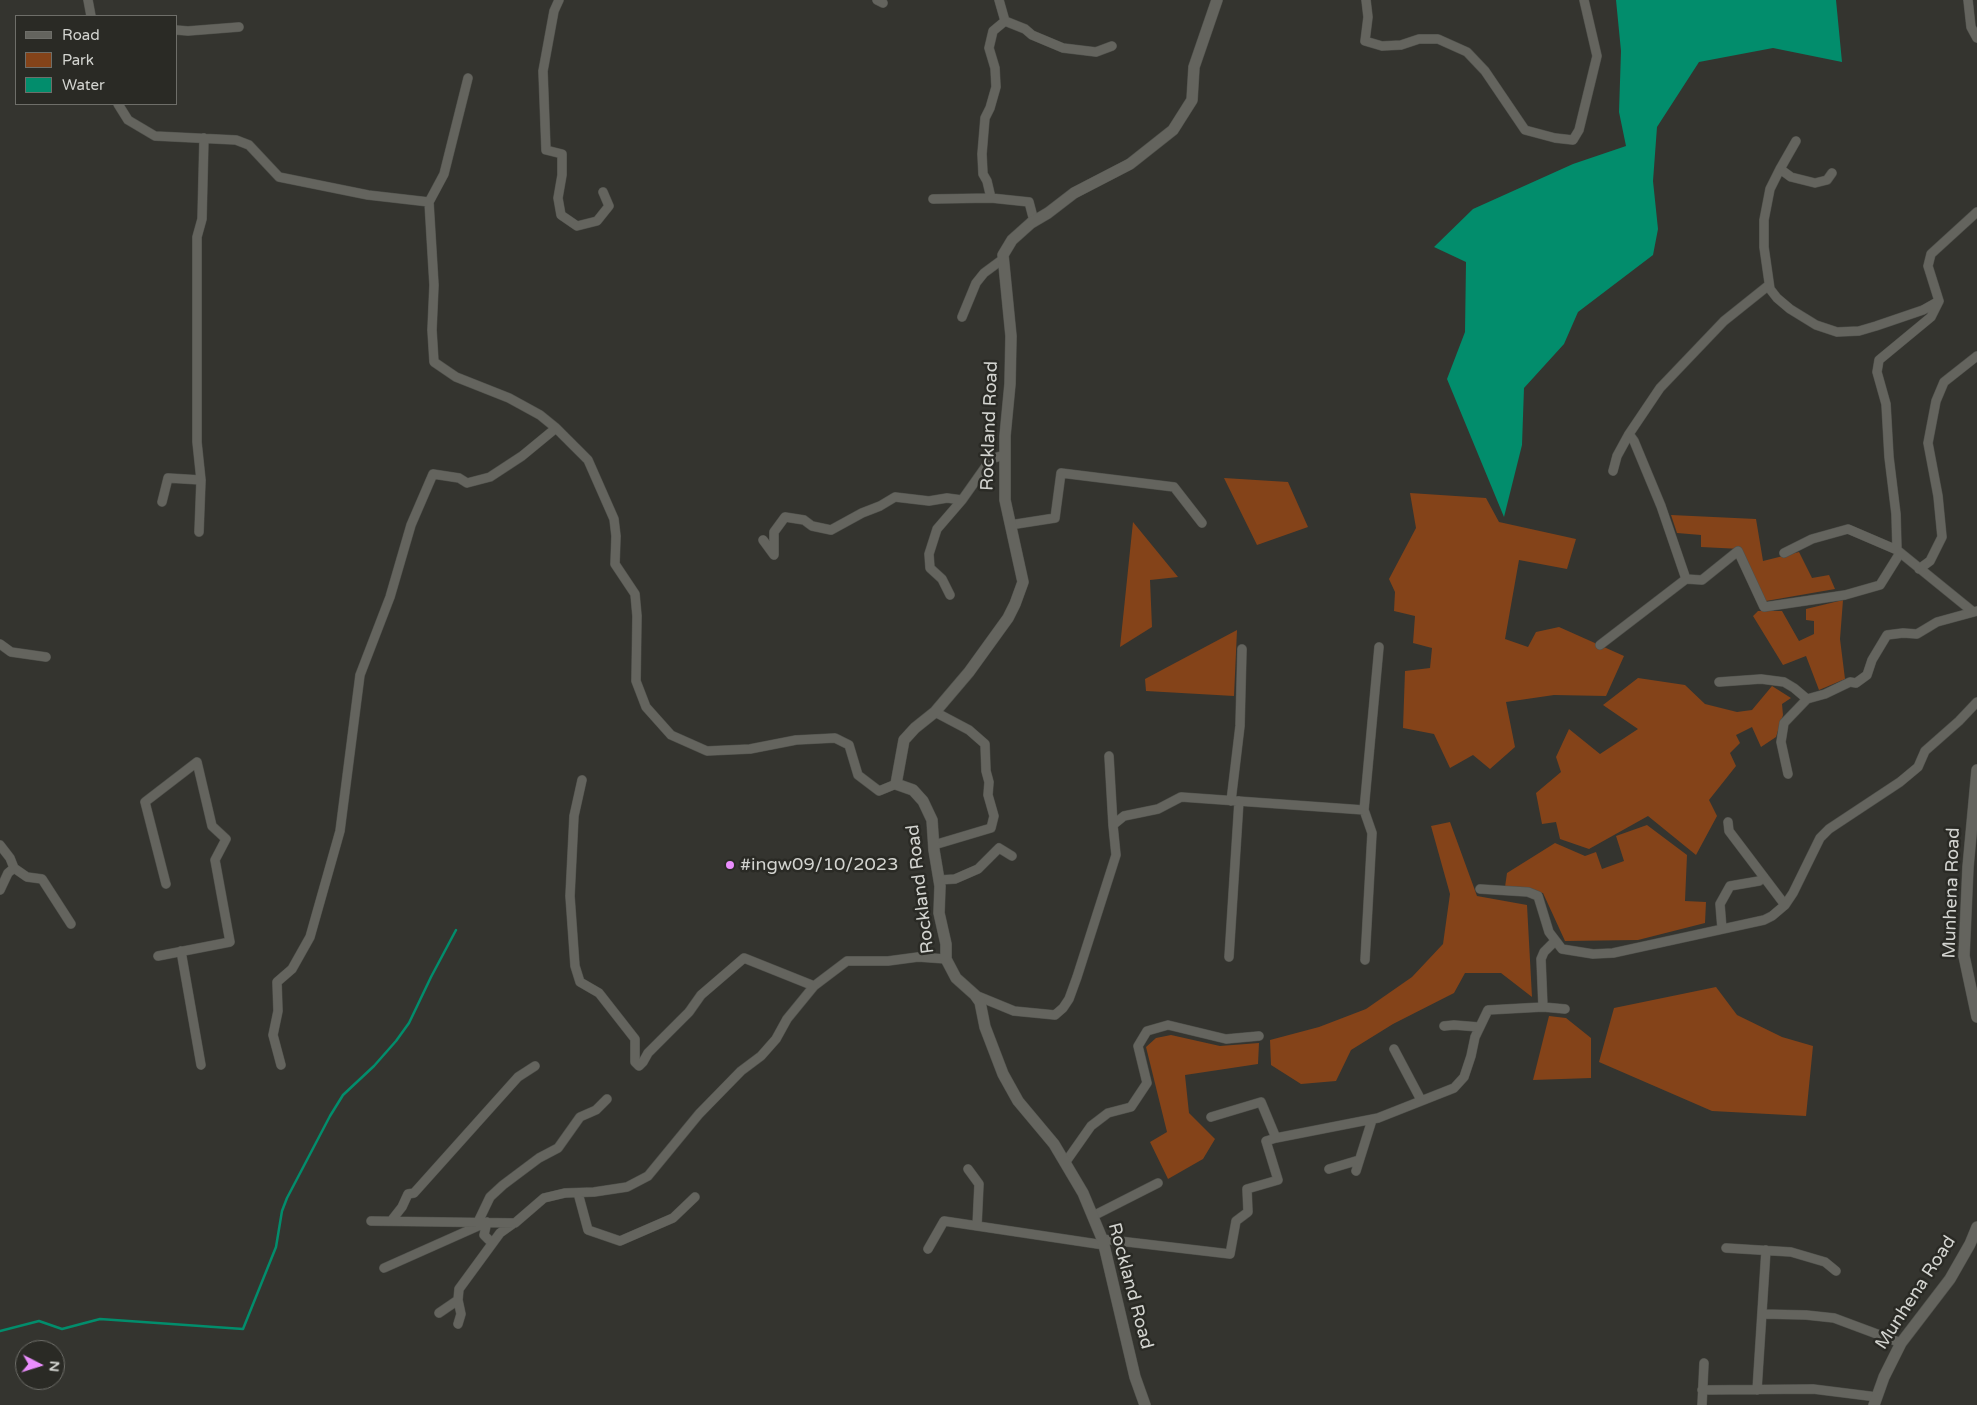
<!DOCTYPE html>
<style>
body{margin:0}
#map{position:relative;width:1977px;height:1405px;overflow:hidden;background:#34342f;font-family:"Varela Round",sans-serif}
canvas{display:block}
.legend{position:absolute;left:15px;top:15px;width:162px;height:90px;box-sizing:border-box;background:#2a2a25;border:1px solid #6e6e69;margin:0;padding:6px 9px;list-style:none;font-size:15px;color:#d3d4d0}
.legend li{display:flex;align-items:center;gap:10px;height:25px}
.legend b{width:25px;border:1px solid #6e6e69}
.north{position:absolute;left:15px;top:1340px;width:50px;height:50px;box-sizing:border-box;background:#2a2a25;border:1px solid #6e6e69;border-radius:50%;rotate:95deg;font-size:14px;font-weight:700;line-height:20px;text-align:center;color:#d3d4d0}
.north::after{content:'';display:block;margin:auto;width:18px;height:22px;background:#ea8dfd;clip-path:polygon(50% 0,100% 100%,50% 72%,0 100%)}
</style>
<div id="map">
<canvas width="1977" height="1405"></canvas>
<ul class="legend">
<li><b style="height:6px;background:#64645e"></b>Road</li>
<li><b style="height:14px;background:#844319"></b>Park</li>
<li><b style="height:14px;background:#028d6c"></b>Water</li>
</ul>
<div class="north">N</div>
</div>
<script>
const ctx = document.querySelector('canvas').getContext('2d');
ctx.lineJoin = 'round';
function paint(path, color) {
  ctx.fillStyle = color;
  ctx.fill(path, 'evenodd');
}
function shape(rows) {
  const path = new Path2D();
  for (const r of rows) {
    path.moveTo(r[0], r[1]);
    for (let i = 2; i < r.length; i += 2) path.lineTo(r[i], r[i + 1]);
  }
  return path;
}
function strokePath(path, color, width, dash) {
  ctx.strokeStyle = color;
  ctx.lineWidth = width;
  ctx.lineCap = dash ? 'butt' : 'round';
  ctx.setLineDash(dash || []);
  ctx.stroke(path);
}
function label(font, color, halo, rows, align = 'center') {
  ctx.font = font + ' "Varela Round",sans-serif';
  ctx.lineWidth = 5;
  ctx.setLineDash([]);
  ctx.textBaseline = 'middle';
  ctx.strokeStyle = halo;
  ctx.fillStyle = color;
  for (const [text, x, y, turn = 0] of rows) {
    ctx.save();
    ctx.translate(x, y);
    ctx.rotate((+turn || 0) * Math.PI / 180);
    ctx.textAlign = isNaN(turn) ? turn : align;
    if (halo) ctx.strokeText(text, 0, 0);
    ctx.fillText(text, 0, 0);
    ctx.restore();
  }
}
const green = shape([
 [1224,478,1288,482,1308,527,1257,545],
 [1410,493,1486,498,1499,522,1576,539,1567,569,1519,560,1505,639,1528,647,1536,632,1559,627,1624,656,1606,696,1554,695,1506,702,1515,747,1490,769,1473,755,1450,768,1434,734,1403,728,1405,671,1430,668,1432,648,1413,643,1415,616,1394,611,1395,592,1389,579,1416,528],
 [1671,515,1756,519,1763,561,1799,552,1812,578,1829,575,1835,589,1766,601,1741,549,1701,547,1701,535,1677,533],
 [1133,522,1178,577,1150,580,1152,627,1120,647],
 [1843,600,1840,639,1845,679,1819,690,1806,656,1783,665,1753,616,1758,611,1782,611,1799,641,1814,634,1814,621,1806,620,1806,609],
 [1237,630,1234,696,1146,691,1145,679],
 [1638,678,1685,685,1705,704,1737,712,1752,710,1772,686,1791,698,1782,704,1783,715,1776,737,1761,747,1752,727,1736,735,1740,743,1730,753,1736,766,1709,800,1717,816,1696,855,1648,816,1589,849,1560,839,1556,822,1542,824,1536,793,1561,772,1556,757,1569,729,1600,754,1638,729,1603,705],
 [1450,822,1477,896,1527,905,1532,997,1501,973,1465,973,1454,993,1393,1024,1351,1050,1336,1081,1301,1084,1271,1065,1270,1040,1319,1027,1366,1009,1412,977,1443,944,1450,894,1431,826],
 [1647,825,1687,855,1685,901,1706,902,1705,923,1638,940,1565,941,1543,893,1505,887,1507,873,1555,843,1585,856,1596,852,1602,869,1624,861,1616,836],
 [1716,987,1737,1015,1782,1037,1813,1046,1806,1116,1712,1111,1599,1062,1614,1008],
 [1549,1016,1566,1018,1591,1038,1591,1078,1533,1080],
 [1171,1035,1220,1046,1259,1043,1258,1064,1185,1075,1189,1113,1215,1139,1203,1159,1168,1179,1150,1142,1167,1132,1146,1047,1156,1038]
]);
const water = shape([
 [1616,0,1836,0,1842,62,1773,48,1699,62,1657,127,1653,181,1658,229,1653,255,1578,312,1564,344,1524,388,1522,445,1504,517,1447,379,1465,332,1466,262,1434,247,1473,209,1573,164,1626,146,1619,112,1621,51]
]);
const stream = shape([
 [0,1331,39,1321,62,1329,100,1319,243,1329,276,1247,282,1211,287,1198,330,1116,343,1095,374,1066,396,1041,409,1023,431,977,456,930]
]);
const minor = shape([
 [88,0,91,16],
 [559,0,554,11,543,71,546,150,562,154,562,175,558,198,561,215,577,226,597,221,609,206,603,192],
 [877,0,883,3],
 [999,0,1005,21],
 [1366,0,1368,17,1365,41,1382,46,1401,45,1419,39,1438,39,1467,52,1485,71,1525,130,1555,138,1573,140,1579,130,1597,56,1584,0],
 [1968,0,1971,27,1977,38],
 [176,30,188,31,239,27],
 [118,104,128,120,155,136,236,140,249,145,279,177,368,195,429,202,434,285,432,330,434,362,456,377,509,398,540,415,556,428,588,460,614,519,616,536,615,564,635,594,637,616,636,681,646,707,671,735,707,751,750,749,796,740,835,738,849,745,858,775,879,791,896,784],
 [1780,169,1796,141],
 [1832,173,1827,180,1815,183,1791,177,1780,169,1770,189,1764,220,1764,247,1770,289,1777,298,1790,309,1816,325,1837,332,1859,331,1876,326,1923,310,1939,301,1928,266,1931,254,1977,212],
 [991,198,987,181,983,174,982,154,985,118,990,108,996,87,995,68,989,48,993,31,1005,21,1025,29,1032,35,1063,48,1096,52,1112,46],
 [933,199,991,198,1029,202,1034,221],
 [429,202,444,174,468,78],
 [1939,301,1931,317,1879,360,1877,372,1886,404,1889,457,1896,514,1897,550,1972,611],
 [962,317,976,283,984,273,1003,259],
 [1629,434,1634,441,1661,506,1686,579],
 [1613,471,1617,456,1629,434,1660,388,1724,321,1769,285],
 [162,502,168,478,201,480],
 [1010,525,1055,518,1061,473,1174,487,1202,523],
 [199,532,201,480,197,442,197,237,202,219,204,138],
 [763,540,774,555,774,532,785,517,804,520,812,526,831,530,862,513,880,506,895,497,929,501,947,498,962,500],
 [1784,553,1812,539,1848,529,1897,550],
 [1919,569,1930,561,1942,537,1938,496,1928,443,1936,401,1944,382,1977,356],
 [950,595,942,579,930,568,929,554,937,529,962,500,991,459,1004,455],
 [0,644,11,652,46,657],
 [1600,645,1686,579,1702,580,1738,551,1764,607,1845,595,1880,585,1900,553],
 [1719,682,1761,679,1784,682,1794,688,1807,699,1825,694,1850,682,1856,683,1867,675,1872,660,1887,635,1903,633,1917,634,1937,622,1977,611],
 [1109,756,1113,825],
 [1788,774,1781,742,1784,723,1807,699],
 [582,780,574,816,570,896,575,966,580,982,599,993,635,1039,635,1062,639,1066,643,1062,648,1053,689,1012,701,995,744,958,814,986],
 [1231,801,1240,726,1242,649],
 [1364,810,1379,647,1364,810,1372,833,1365,960],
 [1728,822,1729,831,1785,905],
 [0,845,10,858,14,868,8,873,0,890],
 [934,845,991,828,994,816,988,795,989,782,986,771,985,744,969,730,935,712],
 [14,868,27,877,42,879,71,924],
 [939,880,955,879,978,869,999,848,1012,856],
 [1480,889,1528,892,1538,896,1549,932,1562,949,1593,954,1613,953,1764,920,1772,916,1785,905,1793,893,1820,838,1829,829,1900,782,1918,767,1925,751,1959,721,1977,702],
 [1722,929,1720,904,1730,886,1759,881,1764,877],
 [1555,941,1544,952,1541,959,1543,1007,1565,1009],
 [181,951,201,1065],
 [158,956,230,942,215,860,226,839,212,826,197,762,145,802,166,884],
 [1229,957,1239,801],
 [975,995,1014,1011,1055,1015,1063,1008,1069,999,1077,977,1116,855,1113,825,1124,816,1158,809,1181,797,1364,810],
 [1444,1026,1454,1025,1479,1027],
 [1394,1049,1421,1100],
 [281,1065,273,1035,278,1011,277,982,292,969,310,937,340,831,360,675,390,597,411,525,433,474,459,478,467,483,490,477,522,456,556,428],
 [1211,1117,1261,1102,1276,1138,1378,1118,1454,1088,1464,1077,1471,1056,1475,1037,1488,1010,1543,1007],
 [1065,1163,1091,1126,1108,1113,1131,1107,1147,1083,1138,1046,1147,1031,1168,1025,1226,1039,1259,1036],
 [968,1169,979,1184,977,1226],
 [1329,1169,1359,1160],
 [1356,1171,1372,1120],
 [578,1193,588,1230,620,1241,673,1218,695,1197],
 [1093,1216,1158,1183],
 [371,1221,515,1223,544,1198,565,1193,594,1192,627,1187,648,1176,699,1114,741,1071,761,1056,776,1039,787,1019,814,986,847,961,888,961,918,957,946,959],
 [391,1221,402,1207,408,1194,414,1193,518,1077,535,1066],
 [478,1222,490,1197,503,1185,539,1158,558,1148,580,1117,596,1110,607,1099],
 [487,1222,484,1235,492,1243],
 [1102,1239,1230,1254,1236,1221,1248,1212,1247,1189,1278,1180,1266,1141,1276,1138],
 [1726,1248,1791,1252,1825,1262,1836,1271],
 [928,1249,944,1221,1104,1245],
 [384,1268,485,1223],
 [439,1313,458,1300],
 [1762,1314,1806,1315,1834,1318,1901,1343],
 [458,1324,461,1314,458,1300,459,1289,500,1233,514,1223],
 [1702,1390,1813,1389,1877,1397],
 [1757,1390,1766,1250],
 [1702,1405,1704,1363]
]);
const tertiary = shape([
 [1977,770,1968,867,1964,956,1977,1017],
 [1145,1405,1135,1377,1103,1241,1083,1193,1054,1144,1018,1101,1003,1074,985,1027,980,1002,975,995,956,978,946,959,946,944,939,913,940,886,934,850,932,820,923,801,913,790,896,784,904,740,915,728,935,712,969,672,1008,618,1015,604,1023,582,1005,500,1005,436,1010,384,1011,336,1003,255,1012,240,1031,223,1048,213,1074,193,1130,164,1173,130,1192,100,1194,67,1217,0],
 [1874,1405,1884,1377,1901,1343,1950,1279,1970,1244,1977,1227]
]);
const markers = [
 [730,865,5,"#ea8dfd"]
];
const streetNames = [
 ["Rockland Road",990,426,-88],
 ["Rockland Road",921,889,-97],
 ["Munhena Road",1952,893,-88],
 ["Rockland Road",1130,1286,75],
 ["Munhena Road",1916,1293,-57]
];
const poiNames = [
 ["#ingw09/10/2023",740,865]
];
paint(green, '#844319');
paint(water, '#028d6c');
strokePath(stream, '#028d6c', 2.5);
strokePath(minor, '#4f504b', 10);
strokePath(tertiary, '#4f504b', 12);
strokePath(minor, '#64645e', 9);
strokePath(tertiary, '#64645e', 11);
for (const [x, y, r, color] of markers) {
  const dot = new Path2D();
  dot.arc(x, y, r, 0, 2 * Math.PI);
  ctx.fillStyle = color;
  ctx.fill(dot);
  strokePath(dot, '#2a2a25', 2);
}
label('18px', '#d3d4d0', '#2a2a25', streetNames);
label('18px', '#d3d4d0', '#2a2a25', poiNames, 'left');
</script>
